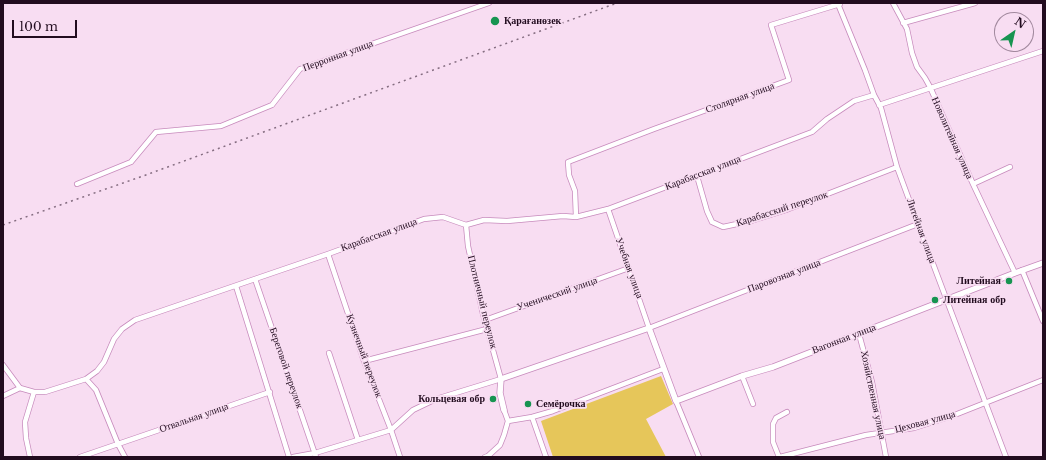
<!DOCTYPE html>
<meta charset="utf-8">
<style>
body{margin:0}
#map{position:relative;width:1046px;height:460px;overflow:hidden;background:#f8ddf2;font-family:"Libre Baskerville",serif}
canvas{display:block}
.frame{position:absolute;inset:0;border:4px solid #220c1f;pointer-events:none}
.north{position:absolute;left:994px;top:12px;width:40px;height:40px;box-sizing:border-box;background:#f8ddf2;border:1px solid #a2899e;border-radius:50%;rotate:34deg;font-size:11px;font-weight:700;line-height:16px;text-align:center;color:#220c1f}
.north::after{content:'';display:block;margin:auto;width:14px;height:18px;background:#179451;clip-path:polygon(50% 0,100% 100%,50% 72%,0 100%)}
.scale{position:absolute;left:12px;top:20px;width:65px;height:18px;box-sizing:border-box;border:2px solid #220c1f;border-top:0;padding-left:5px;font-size:12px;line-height:14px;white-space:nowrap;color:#220c1f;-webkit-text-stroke:3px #f8ddf2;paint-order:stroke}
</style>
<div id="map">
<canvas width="1046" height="460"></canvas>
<div class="frame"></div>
<div class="north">N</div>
<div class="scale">100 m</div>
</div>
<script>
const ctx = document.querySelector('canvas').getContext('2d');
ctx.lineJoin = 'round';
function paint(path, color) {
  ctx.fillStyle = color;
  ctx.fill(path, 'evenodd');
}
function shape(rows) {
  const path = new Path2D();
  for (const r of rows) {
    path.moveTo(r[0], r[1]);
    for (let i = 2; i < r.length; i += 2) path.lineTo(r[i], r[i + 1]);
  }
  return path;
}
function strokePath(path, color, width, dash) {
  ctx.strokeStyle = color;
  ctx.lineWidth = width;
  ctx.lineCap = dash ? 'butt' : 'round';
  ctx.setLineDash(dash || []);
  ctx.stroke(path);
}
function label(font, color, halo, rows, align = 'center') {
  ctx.font = font + ' "Libre Baskerville",serif';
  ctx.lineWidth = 3.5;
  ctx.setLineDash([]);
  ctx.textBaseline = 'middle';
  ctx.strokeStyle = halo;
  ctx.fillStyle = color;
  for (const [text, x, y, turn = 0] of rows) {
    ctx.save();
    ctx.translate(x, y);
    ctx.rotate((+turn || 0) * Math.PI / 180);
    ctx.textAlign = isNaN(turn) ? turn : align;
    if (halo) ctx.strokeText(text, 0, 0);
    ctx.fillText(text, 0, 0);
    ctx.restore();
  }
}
const green = shape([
 [661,376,673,404,646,419,666,457,553,457,541,421]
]);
const minor = shape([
 [893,3,907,29,912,53,917,67,925,78,930,87,973,184,1015,273],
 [838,4,865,70,874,95,881,108,897,167,918,224,1006,457],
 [903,23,975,3],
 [879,105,1043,51],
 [697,176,707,211,712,222,723,227,751,221,786,210,897,167],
 [77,184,131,162,156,132,221,126,272,105,300,69,489,3],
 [973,184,1010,167],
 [608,209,649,328,918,224],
 [576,217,575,191,569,175,568,162,654,129,789,80,771,25,840,4],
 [328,254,364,361,391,430,400,457],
 [1022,270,1043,321],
 [255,279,316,457],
 [236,286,289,457],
 [485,320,629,268],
 [859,334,872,382,886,457],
 [329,353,358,440],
 [364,361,487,329],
 [3,365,20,388],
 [742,376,753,404],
 [20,388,34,392,45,392,86,379,97,371,104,362,114,339,122,329,135,320,328,254,424,219,443,217,466,225,484,220,507,221,563,216,576,217,608,209,812,132,827,119,854,101,874,95],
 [3,396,20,388],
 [676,401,699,457],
 [532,417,546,457],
 [508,421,532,417,553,411,663,369],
 [30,457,26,438,25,422,34,392],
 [80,457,118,444,96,390,86,379],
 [125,457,118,444,270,392],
 [293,457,315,453,391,430,413,410,436,399,501,379,483,314,468,246,466,225],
 [485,457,488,456,500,445,504,435,508,421,504,410],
 [779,457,773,442,773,424,776,418,787,412],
 [780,457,866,435,914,428,952,416,1043,380]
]);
const tertiary = shape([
 [504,410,500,393,501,379,649,328,676,401,742,376,773,367,1015,273,1043,263]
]);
const rail = shape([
 [3,225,143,176,617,3]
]);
const markers = [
 [495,21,5,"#179451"],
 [1009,281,4,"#179451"],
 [935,300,4,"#179451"],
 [493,399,4,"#179451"],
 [528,404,4,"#179451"]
];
const poiNames = [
 ["Қарағанөзек",504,21],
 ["Литейная",1001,281,"right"],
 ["Литейная обр",943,300],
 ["Кольцевая обр",485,399,"right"],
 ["Семёрочка",536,404]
];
const streetNames = [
 ["Перронная улица",338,56,-20],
 ["Столярная улица",740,98,-20],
 ["Новолитейная улица",952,138,66],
 ["Карабасская улица",703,173,-21],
 ["Карабасский переулок",782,209,-18],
 ["Литейная улица",921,231,70],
 ["Карабасская улица",379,235,-20],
 ["Учебная улица",629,268,70],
 ["Паровозная улица",784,276,-21],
 ["Ученический улица",557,294,-19],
 ["Плотничный переулок",482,302,76],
 ["Вагонная улица",844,339,-21],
 ["Кузнечный переулок",364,356,70],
 ["Береговой переулок",286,368,71],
 ["Хозяйственная улица",873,395,78],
 ["Отвальная улица",194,418,-19],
 ["Цеховая улица",925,422,-15]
];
paint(green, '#e6c65a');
strokePath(minor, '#c78abc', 6);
strokePath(tertiary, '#c78abc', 7);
strokePath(minor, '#fff', 4.5);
strokePath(tertiary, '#fff', 5.5);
strokePath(rail, '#856d81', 1.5, [2, 4]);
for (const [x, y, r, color] of markers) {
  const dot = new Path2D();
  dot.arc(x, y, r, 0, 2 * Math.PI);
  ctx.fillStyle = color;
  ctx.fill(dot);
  strokePath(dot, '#f8ddf2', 1.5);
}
label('bold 10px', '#220c1f', '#f8ddf2', poiNames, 'left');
label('10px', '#220c1f', '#f8ddf2', streetNames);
</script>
